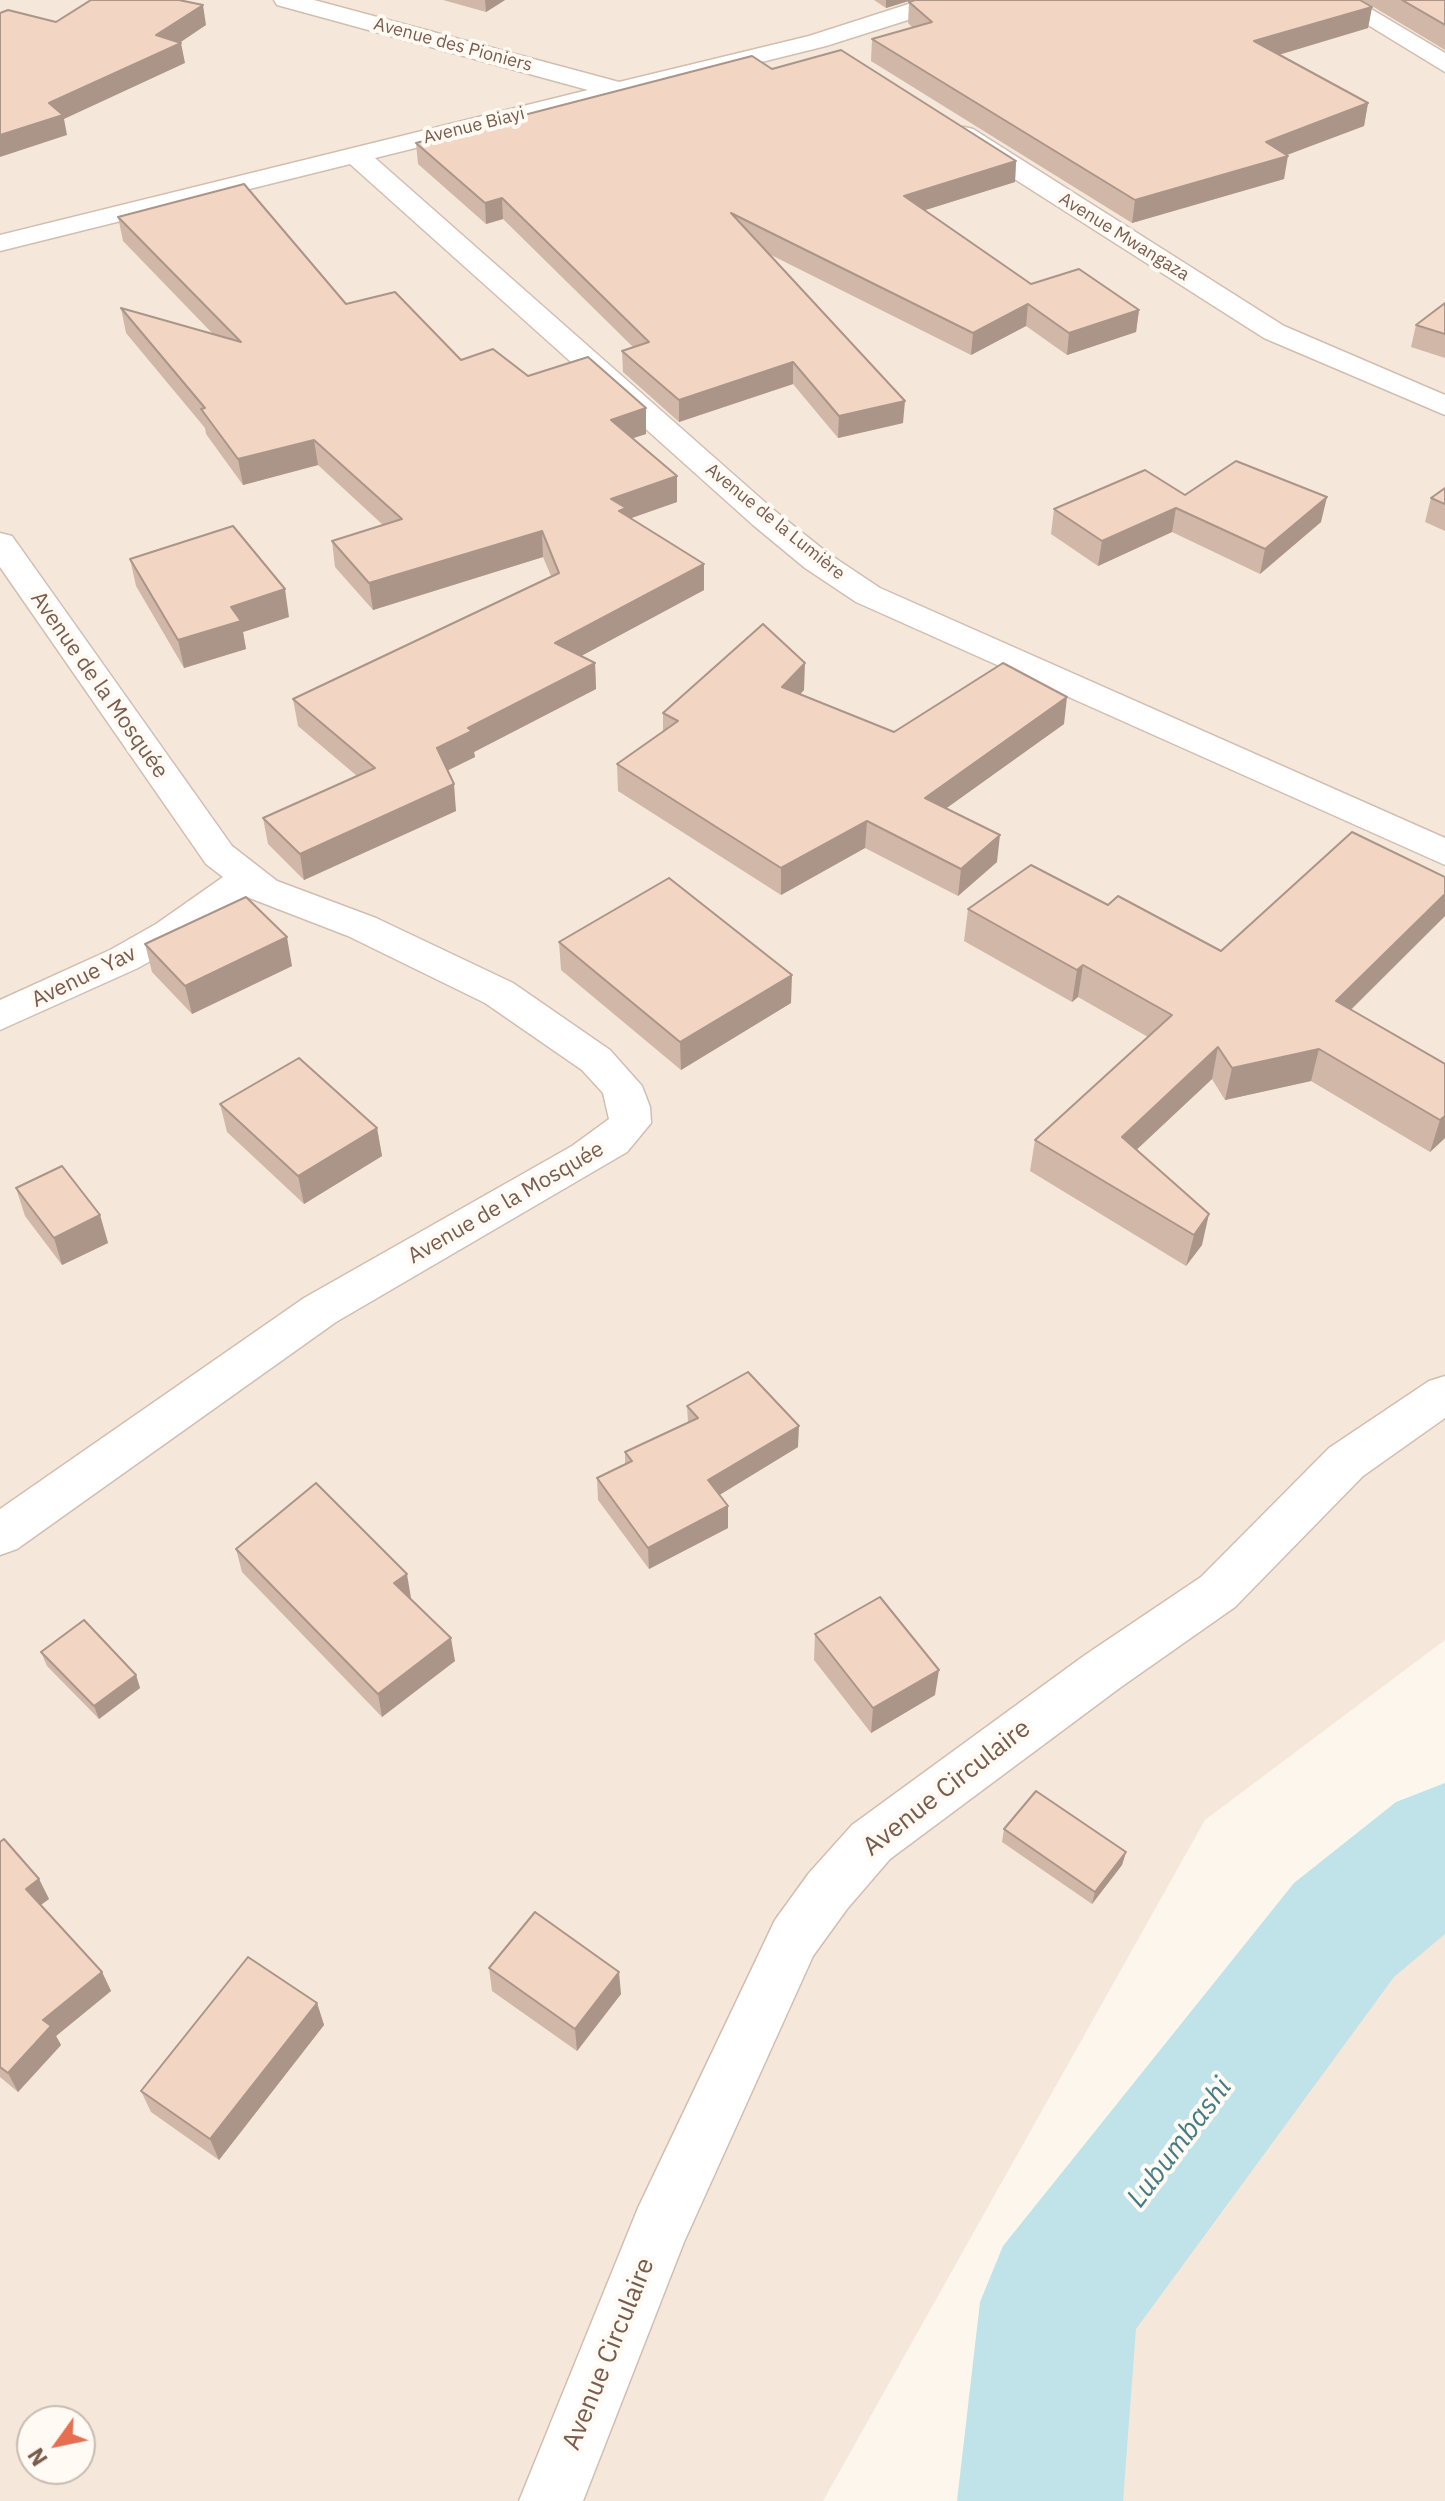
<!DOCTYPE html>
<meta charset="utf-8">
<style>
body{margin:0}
#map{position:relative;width:1445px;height:2501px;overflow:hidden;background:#fdf6ec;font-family:"IBM Plex Sans",sans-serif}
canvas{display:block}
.north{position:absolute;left:16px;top:2405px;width:80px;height:80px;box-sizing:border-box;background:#fffaf3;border:2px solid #cabbb1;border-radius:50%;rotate:237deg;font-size:22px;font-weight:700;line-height:32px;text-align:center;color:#7a5c4d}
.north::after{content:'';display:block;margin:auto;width:28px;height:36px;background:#e76f51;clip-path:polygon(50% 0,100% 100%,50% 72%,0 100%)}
</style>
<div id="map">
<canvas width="1445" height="2501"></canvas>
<div class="north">N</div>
</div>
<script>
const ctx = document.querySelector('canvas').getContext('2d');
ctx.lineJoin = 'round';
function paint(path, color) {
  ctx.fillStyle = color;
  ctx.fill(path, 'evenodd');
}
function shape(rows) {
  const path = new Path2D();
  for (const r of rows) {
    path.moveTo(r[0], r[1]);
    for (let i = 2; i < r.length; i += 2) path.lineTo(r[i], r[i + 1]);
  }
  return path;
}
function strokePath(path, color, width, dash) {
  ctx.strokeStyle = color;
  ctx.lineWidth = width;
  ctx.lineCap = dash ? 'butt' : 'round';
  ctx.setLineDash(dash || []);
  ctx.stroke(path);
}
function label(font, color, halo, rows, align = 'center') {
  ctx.font = font + ' "IBM Plex Sans",sans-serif';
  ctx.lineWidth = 8;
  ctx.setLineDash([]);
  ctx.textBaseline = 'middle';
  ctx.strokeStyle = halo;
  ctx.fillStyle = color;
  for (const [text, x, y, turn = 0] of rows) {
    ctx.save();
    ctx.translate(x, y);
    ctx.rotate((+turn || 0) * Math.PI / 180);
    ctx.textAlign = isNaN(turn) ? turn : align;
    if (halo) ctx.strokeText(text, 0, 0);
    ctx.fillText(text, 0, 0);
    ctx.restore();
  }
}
const residential = shape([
 [0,0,1445,0,1445,1640,1205,1820,823,2501,0,2501],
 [32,2421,80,2421,80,2469,32,2469],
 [1445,1849,1445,2501,1040,2501,1059,2302]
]);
const river = shape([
 [1445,1783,1445,1934,1394,1977,1136,2329,1123,2501,957,2501,980,2302,1003,2246,1294,1883,1396,1802,1445,1783]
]);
const minor = shape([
 [274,0,314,0,619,82,809,36,921,0,958,0,955,5,826,46,375,158,775,511,829,554,880,588,1445,838,1445,865,856,602,805,568,753,525,350,164,0,251,0,235,588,90,277,5,274,0],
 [1327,0,1356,0,1445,53,1445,72,1327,0],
 [964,127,973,129,1284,326,1445,395,1445,415,1264,338,955,141,951,135,955,129,964,127],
 [0,533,12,536,232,846,277,881,376,918,513,983,610,1050,642,1086,650,1107,651,1123,627,1152,336,1322,17,1549,0,1555,0,1509,304,1298,572,1146,609,1119,603,1093,582,1070,485,1003,348,936,247,897,184,942,138,968,0,1030,0,1000,110,950,156,924,223,877,206,864,0,567,0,533],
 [1445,1376,1445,1418,1363,1476,1235,1607,1121,1687,890,1859,847,1909,813,1956,684,2242,583,2501,519,2501,638,2208,775,1920,809,1873,852,1825,1085,1655,1201,1577,1329,1448,1429,1381,1445,1376]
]);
const wall = shape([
 [443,0,505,0,486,12],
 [874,0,912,0,886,8],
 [1362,0,1445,0,1445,50],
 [909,2,1372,7,1368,28,1279,55,1368,103,1364,126,1286,155,1284,179,1132,223,871,61,872,39,913,28,908,23],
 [772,69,1016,161,1015,182,925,210,1031,284,1139,310,1136,332,1067,355,1026,326,971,355,767,253,903,423,838,438,793,384,679,422,623,372,622,351,633,347,503,219,486,224,418,164,416,143],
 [118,217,346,304,461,360,528,376,646,434,633,438,677,502,630,518,704,590,581,656,595,663,596,689,474,752,475,757,447,771,456,811,304,880,268,844,263,818,357,776,298,726,293,699,551,576,543,557,373,610,335,567,332,541,383,525,318,465,243,485,206,434,205,428,126,333,121,308,213,334,123,241],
 [1445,303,1445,358,1411,347,1416,325],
 [1445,488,1445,531,1425,522,1431,498],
 [1185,495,1321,522,1260,574,1172,532,1098,566,1051,534,1054,509],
 [130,559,289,617,243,632,246,649,184,668,136,586],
 [804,690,800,694,894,732,1064,724,946,808,997,862,958,896,865,848,781,895,618,791,617,764,663,731,663,713],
 [1445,877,1445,916,1351,1010,1445,1064,1445,1138,1430,1152,1311,1081,1225,1100,1212,1079,1136,1150,1202,1245,1186,1266,1030,1171,1035,1140,1148,1037,1078,997,1072,1002,964,941,968,909,1108,905,1221,951],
 [559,942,791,1003,681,1070,561,970],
 [145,944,292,966,192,1014,152,972],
 [220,1104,377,1128,382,1156,304,1204,227,1132],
 [16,1188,100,1215,108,1243,62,1265,25,1216],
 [687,1406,798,1447,719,1495,728,1506,728,1528,649,1569,598,1500,597,1478,625,1464,625,1452,688,1423],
 [236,1549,411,1598,410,1598,455,1661,382,1717,242,1572],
 [815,1634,935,1695,871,1733,814,1660],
 [41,1652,136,1675,140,1688,99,1719,47,1666],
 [1004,1829,1126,1852,1122,1865,1092,1904,1002,1842],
 [0,1842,39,1879,49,1899,41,1905,102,1972,111,1991,56,2036,61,2045,18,2092,0,2077],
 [489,1968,621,1994,577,2051,492,1991],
 [317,2003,324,2025,219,2160,151,2112,141,2091]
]);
const shadedWall = shape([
 [485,0,505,0,486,12],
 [886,0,912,0,886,8],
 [203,5,206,25,172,48,181,43,185,63,64,119,67,135,0,157,0,135],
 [1372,7,1368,28,1251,63,1254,41],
 [1368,103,1364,126,1271,161,1288,156,1284,179,1132,223,1135,200,1266,142],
 [1016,161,1015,182,903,217,904,196],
 [502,198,503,219,486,224,485,203],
 [1028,304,1026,326,971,355,973,333],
 [1139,310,1136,332,1067,355,1069,333],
 [793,362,793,384,679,422,679,400],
 [905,401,903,423,838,438,839,416],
 [646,408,646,434,612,445,611,420],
 [314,440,318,465,243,485,238,459],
 [677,476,677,502,626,520,627,534,611,499],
 [1327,497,1321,522,1260,574,1265,549],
 [1176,508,1172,532,1098,566,1102,541],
 [542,531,543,557,373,610,369,583],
 [704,564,704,590,557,669,555,643],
 [285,589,289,617,243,632,246,649,184,668,178,640,231,607],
 [595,663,596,689,474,752,475,757,440,774,437,748,468,728],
 [805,663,804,690,782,713,782,687],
 [1067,697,1064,724,923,825,925,798],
 [454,784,456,811,304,880,300,854],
 [867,821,865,848,781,895,781,868],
 [1000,835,997,862,958,896,961,869],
 [1445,894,1445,916,1327,1033,1336,1001],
 [287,937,292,966,192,1014,185,986],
 [1083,965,1078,997,1072,1002,1077,970],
 [792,975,791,1003,681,1070,680,1042],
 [1218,1047,1212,1079,1116,1169,1122,1137],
 [1319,1049,1311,1081,1225,1100,1232,1068],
 [1445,1116,1445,1138,1430,1152,1440,1120],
 [377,1128,382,1156,304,1204,298,1176],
 [1209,1214,1202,1245,1186,1266,1194,1235],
 [100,1215,108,1243,62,1265,54,1238],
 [799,1426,798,1447,708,1502,708,1480],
 [728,1506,728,1528,649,1569,648,1548],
 [407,1574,411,1598,399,1607,394,1583],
 [451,1638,455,1661,382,1717,378,1694],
 [939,1670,935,1695,871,1733,873,1708],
 [136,1675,140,1688,99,1719,94,1706],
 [1126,1852,1122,1865,1092,1904,1095,1892],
 [39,1879,49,1899,35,1909,26,1889],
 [102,1972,111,1991,56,2036,61,2045,18,2092,8,2073,43,2020],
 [619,1972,621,1994,577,2051,575,2029],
 [317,2003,324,2025,219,2160,210,2139]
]);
const building = shape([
 [91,0,179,0,203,5,156,35,181,43,49,103,63,115,0,135,0,13,8,10,56,22,91,0],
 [915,0,1360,0,1372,7,1254,41,1368,103,1266,142,1288,156,1135,200,872,39,932,22,909,2,915,0],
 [1402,0,1445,0,1445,25,1402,0],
 [841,50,1016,161,904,196,1031,284,1079,269,1139,310,1069,333,1028,304,973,333,731,213,905,401,839,416,793,362,679,400,622,351,649,342,502,198,485,203,416,143,752,56,772,69,841,50],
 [244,184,346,304,395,292,461,360,493,349,528,376,588,357,646,408,611,420,677,476,611,499,626,508,619,511,704,564,555,643,595,663,468,728,472,731,437,748,454,784,300,854,263,818,375,768,293,699,559,573,542,531,369,583,332,541,402,519,314,440,238,459,201,409,205,408,121,308,241,342,118,217,244,184],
 [1445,303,1445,334,1416,325,1445,303],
 [1236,461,1327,497,1265,549,1176,508,1102,541,1054,509,1145,470,1185,495,1236,461],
 [1445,488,1445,504,1431,498,1445,488],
 [233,526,285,589,231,607,241,621,178,640,130,559,233,526],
 [763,624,805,663,782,687,894,732,1003,663,1067,697,925,798,1000,835,961,869,867,821,781,868,617,764,678,721,663,713,763,624],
 [1352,832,1445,877,1445,894,1336,1001,1445,1064,1445,1116,1440,1120,1319,1049,1232,1068,1218,1047,1122,1137,1209,1214,1194,1235,1035,1140,1172,1015,1083,965,1077,970,968,909,1031,865,1108,905,1118,896,1221,951,1352,832],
 [669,878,792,975,680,1042,559,942,669,878],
 [246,897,287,937,185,986,145,944,246,897],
 [299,1058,377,1128,298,1176,220,1104,299,1058],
 [62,1166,100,1215,54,1238,16,1188,62,1166],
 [748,1372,799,1426,708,1480,728,1506,648,1548,597,1478,632,1461,625,1452,698,1418,687,1406,748,1372],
 [316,1483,407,1574,394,1583,451,1638,378,1694,236,1549,316,1483],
 [880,1597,939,1670,873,1708,815,1634,880,1597],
 [84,1620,136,1675,94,1706,41,1652,84,1620],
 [1036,1791,1126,1852,1095,1892,1004,1829,1036,1791],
 [4,1839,39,1879,26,1889,102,1972,43,2020,51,2026,8,2073,0,2067,0,1842,4,1839],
 [535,1912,619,1972,575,2029,489,1968,535,1912],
 [248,1957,317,2003,210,2139,141,2091,248,1957]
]);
const farStreetnames = [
 ["Avenue des Pioniers",453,45,15],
 ["Avenue Biayi",474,126,-14],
 ["Avenue Mwangaza",1124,237,32],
 ["Avenue de la Lumière",775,522,39]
];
const streetNames = [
 ["Avenue de la Mosquée",99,685,55],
 ["Avenue Yav",84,977,-26],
 ["Avenue de la Mosquée",506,1203,-30]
];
const nearStreetnames = [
 ["Avenue Circulaire",947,1788,-38],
 ["Avenue Circulaire",609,2354,-68]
];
const nearWaternames = [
 ["Lubumbashi",1180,2143,-53]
];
paint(residential, '#f5e8da');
paint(river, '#bfe3e8');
strokePath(minor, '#d1beb0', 3);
paint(minor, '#fff');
paint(wall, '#d1b7a8');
paint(shadedWall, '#aa9588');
paint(building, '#f3d5c3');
strokePath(building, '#aa9588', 2);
label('18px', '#7a5c4d', '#fffaf3', farStreetnames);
label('22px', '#7a5c4d', '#fffaf3', streetNames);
label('26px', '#7a5c4d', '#fffaf3', nearStreetnames);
label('italic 28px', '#437c86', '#fffaf3', nearWaternames);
</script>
